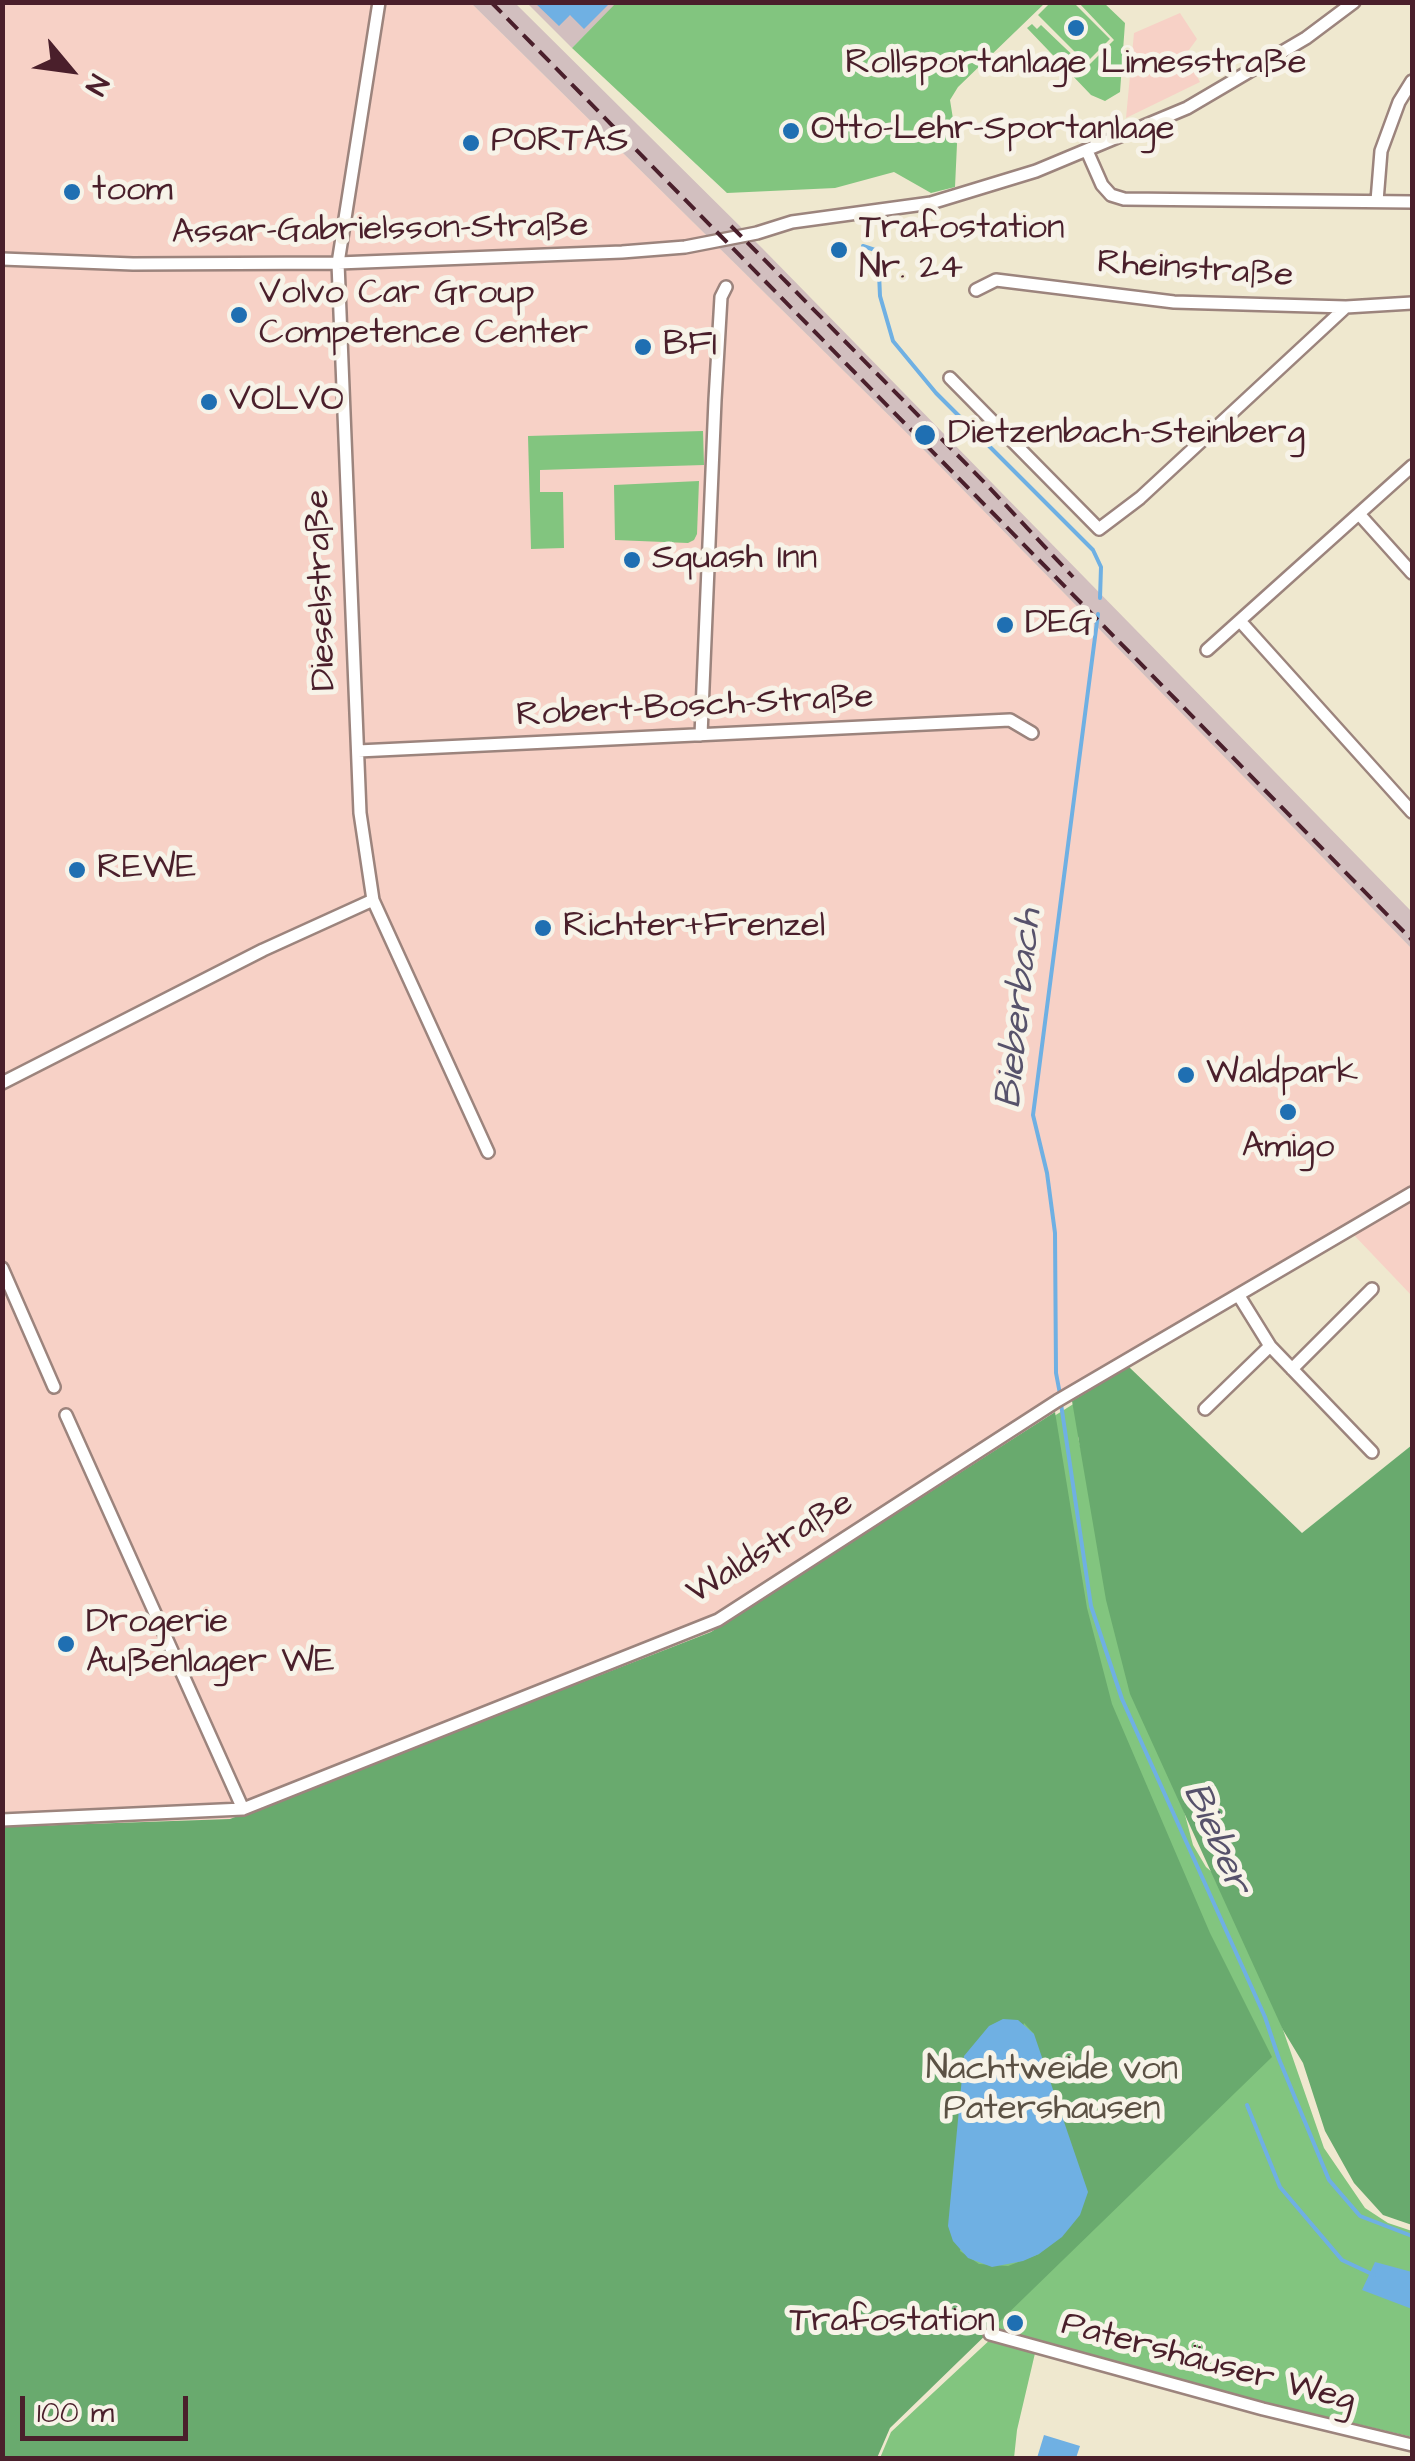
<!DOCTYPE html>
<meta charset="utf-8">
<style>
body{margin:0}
#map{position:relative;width:1415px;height:2461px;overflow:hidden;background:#efe8cf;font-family:"Architects Daughter",sans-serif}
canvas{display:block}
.frame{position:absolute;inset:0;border:5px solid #4a1f2b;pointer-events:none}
.north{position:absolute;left:20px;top:20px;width:100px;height:100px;-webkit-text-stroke:8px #f7f3e8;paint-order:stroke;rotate:119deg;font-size:28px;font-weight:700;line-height:40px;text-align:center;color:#4a1f2b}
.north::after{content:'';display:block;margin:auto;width:35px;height:45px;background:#4a1f2b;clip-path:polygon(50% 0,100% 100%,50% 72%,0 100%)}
.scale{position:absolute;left:20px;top:2396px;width:168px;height:45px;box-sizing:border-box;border:5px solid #4a1f2b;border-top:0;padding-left:12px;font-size:30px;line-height:35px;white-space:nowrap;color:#4a1f2b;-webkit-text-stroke:8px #f7f3e8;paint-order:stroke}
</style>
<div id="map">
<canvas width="1415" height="2461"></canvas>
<div class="frame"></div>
<div class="north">N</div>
<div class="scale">100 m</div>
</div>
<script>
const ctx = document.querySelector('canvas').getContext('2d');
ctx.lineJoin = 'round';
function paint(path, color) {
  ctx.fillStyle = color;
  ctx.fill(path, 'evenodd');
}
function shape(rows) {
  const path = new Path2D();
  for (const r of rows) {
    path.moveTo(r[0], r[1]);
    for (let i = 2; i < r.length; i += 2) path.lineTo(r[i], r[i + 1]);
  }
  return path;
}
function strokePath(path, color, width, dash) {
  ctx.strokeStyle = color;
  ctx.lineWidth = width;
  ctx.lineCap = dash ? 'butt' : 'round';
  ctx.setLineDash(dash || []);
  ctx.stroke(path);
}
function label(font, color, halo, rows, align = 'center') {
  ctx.font = font + ' "Architects Daughter",sans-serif';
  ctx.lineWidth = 10;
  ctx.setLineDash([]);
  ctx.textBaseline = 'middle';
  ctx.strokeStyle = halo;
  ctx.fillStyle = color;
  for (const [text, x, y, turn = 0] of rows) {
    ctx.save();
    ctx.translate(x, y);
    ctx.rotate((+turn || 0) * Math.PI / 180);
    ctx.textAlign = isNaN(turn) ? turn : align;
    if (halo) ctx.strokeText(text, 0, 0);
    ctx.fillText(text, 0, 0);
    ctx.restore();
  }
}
const built = shape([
 [2,3,471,3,930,456,1412,949,1412,1296,1353,1234,1072,1401,711,1632,230,1819,3,1827],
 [1180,13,1197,39,1186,54,1200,82,1126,118,1134,33]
]);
const industrial = shape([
 [471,3,515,3,762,248,1412,912,1412,949,930,456],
 [527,3,617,3,572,48]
]);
const green = shape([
 [617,2,1045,2,1045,3,958,87,950,100,957,144,955,187,931,193,894,172,835,188,727,193,572,48],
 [1051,2,1074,3,1110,39,1086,63,1038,15],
 [1079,3,1104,3,1125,23,1120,92,1105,101,1091,95,1027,28,1032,24,1037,29,1041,25,1086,68,1114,40],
 [703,431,704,465,540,470,540,492,563,492,564,548,531,549,528,436],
 [699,481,697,534,694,540,688,543,615,540,614,485],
 [1075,1403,1081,1419,1078,1437,1133,1674,1184,1811,1193,1845,1206,1867,1226,1884,1238,1900,1324,2148,1365,2208,1388,2223,1412,2231,1412,2437,1220,2392,861,2293,958,1476],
 [993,2337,1036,2349,1017,2430,1014,2458,880,2458,891,2432]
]);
const forest = shape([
 [1129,1367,1302,1533,1412,1445,1412,2225,1383,2215,1354,2183,1325,2131,1303,2063,1283,2030,1130,1694,1106,1600,1072,1401],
 [1055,1412,1087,1608,1112,1704,1210,1933,1272,2057,890,2428,877,2458,3,2458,2,1827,230,1819,711,1632],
 [1024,2023,1034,2034,1039,2254,1008,2266,979,2264,960,2251]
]);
const water = shape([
 [535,3,610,3,584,29,570,15,559,26],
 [1003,2019,1018,2020,1034,2034,1088,2192,1080,2215,1062,2237,1039,2254,1023,2261,992,2267,968,2258,953,2241,948,2226,964,2056,989,2026],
 [1375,2262,1412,2272,1412,2309,1362,2290],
 [1044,2435,1080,2446,1076,2458,1037,2458]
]);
const stream = shape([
 [863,246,878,251],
 [878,251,880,296,893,341,936,393,1093,550,1101,567,1100,598],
 [1060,1394,1056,1373,1055,1233,1047,1173,1033,1115,1098,614],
 [1061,1404,1091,1606,1122,1699,1265,2017,1279,2059,1329,2180,1360,2216,1412,2236],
 [1247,2105,1280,2187,1342,2260,1374,2275]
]);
const street = shape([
 [379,2,338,263,360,813,373,900,488,1152],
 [1087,151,1102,185,1111,195,1124,199,1412,202],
 [1377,201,1381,151,1399,102,1412,81],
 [2,259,133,264,338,263,622,252,685,247,757,233,792,222,931,203,1036,171,1187,108,1306,38,1354,2],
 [976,290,996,280,1174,302,1346,307,1412,303],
 [950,378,1099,529,1140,498,1346,307],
 [1359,514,1412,573],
 [1240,621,1412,812],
 [1207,650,1412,466],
 [701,735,715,400,721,297,726,287],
 [358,751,1010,720,1032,733],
 [2,1083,263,950,373,900],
 [2,1268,54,1387],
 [1239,1296,1270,1346,1372,1452],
 [1292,1369,1372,1289],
 [1205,1409,1270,1346],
 [66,1415,243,1809],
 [2,1820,243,1809,718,1620,1057,1401,1412,1193],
 [990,2334,1263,2409,1412,2445]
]);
const rail = shape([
 [491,2,1412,940],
 [731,226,986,484,1073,577]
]);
const markers = [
 [1076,28,10,"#1f6fb2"],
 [791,131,10,"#1f6fb2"],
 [471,143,10,"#1f6fb2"],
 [72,192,10,"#1f6fb2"],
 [839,250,10,"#1f6fb2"],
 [239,315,10,"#1f6fb2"],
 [643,347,10,"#1f6fb2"],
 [209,402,10,"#1f6fb2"],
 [925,435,12,"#1f6fb2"],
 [632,560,10,"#1f6fb2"],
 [1005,625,10,"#1f6fb2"],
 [77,870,10,"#1f6fb2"],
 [543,928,10,"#1f6fb2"],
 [1186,1075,10,"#1f6fb2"],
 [1288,1112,10,"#1f6fb2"],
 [66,1644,10,"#1f6fb2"],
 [1015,2323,10,"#1f6fb2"]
];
const poiNames = [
 ["Rollsportanlage Limesstraße",1076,65,"center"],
 ["Otto-Lehr-Sportanlage",811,131],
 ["PORTAS",491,143],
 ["toom",92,192],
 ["Trafostation",859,230],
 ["Nr. 24",859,270],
 ["Volvo Car Group",259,295],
 ["Competence Center",259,335],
 ["BFI",663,347],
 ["VOLVO",229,402],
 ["Dietzenbach-Steinberg",948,435],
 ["Squash Inn",652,560],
 ["DEG",1025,625],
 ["REWE",97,870],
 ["Richter+Frenzel",563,928],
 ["Waldpark",1206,1075],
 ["Amigo",1288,1149,"center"],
 ["Drogerie",86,1624],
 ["Außenlager WE",86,1664],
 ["Trafostation",995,2323,"right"]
];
const streetNames = [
 ["Assar-Gabrielsson-Straße",380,231,-1],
 ["Rheinstraße",1195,271,4],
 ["Dieselstraße",323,590,-92],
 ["Robert-Bosch-Straße",695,708,-3],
 ["Waldstraße",771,1549,-31],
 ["Patershäuser Weg",1208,2364,15]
];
const parkNames = [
 ["Nachtweide von",1052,2071],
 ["Patershausen",1052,2111]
];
const waterNames = [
 ["Bieberbach",1021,1009,-84],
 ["Bieber",1215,1839,66]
];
paint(built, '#f7d1c6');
paint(industrial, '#d2bfbf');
paint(green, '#82c57f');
paint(forest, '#69aa6e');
paint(water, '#6fb0e3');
strokePath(stream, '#6fb0e3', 4);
strokePath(street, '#9c847d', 16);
strokePath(street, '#fff', 11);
strokePath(rail, '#4a1f2b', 4, [15, 8]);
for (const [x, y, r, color] of markers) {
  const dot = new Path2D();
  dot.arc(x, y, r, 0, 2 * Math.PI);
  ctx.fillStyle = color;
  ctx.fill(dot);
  strokePath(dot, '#f7f3e8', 4);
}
label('35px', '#4a1f2b', '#f7f3e8', poiNames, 'left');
label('35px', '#4a1f2b', '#f7f3e8', streetNames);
label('35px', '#5b5144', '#f7f3e8', parkNames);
label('italic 38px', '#57526b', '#f7f3e8', waterNames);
</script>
